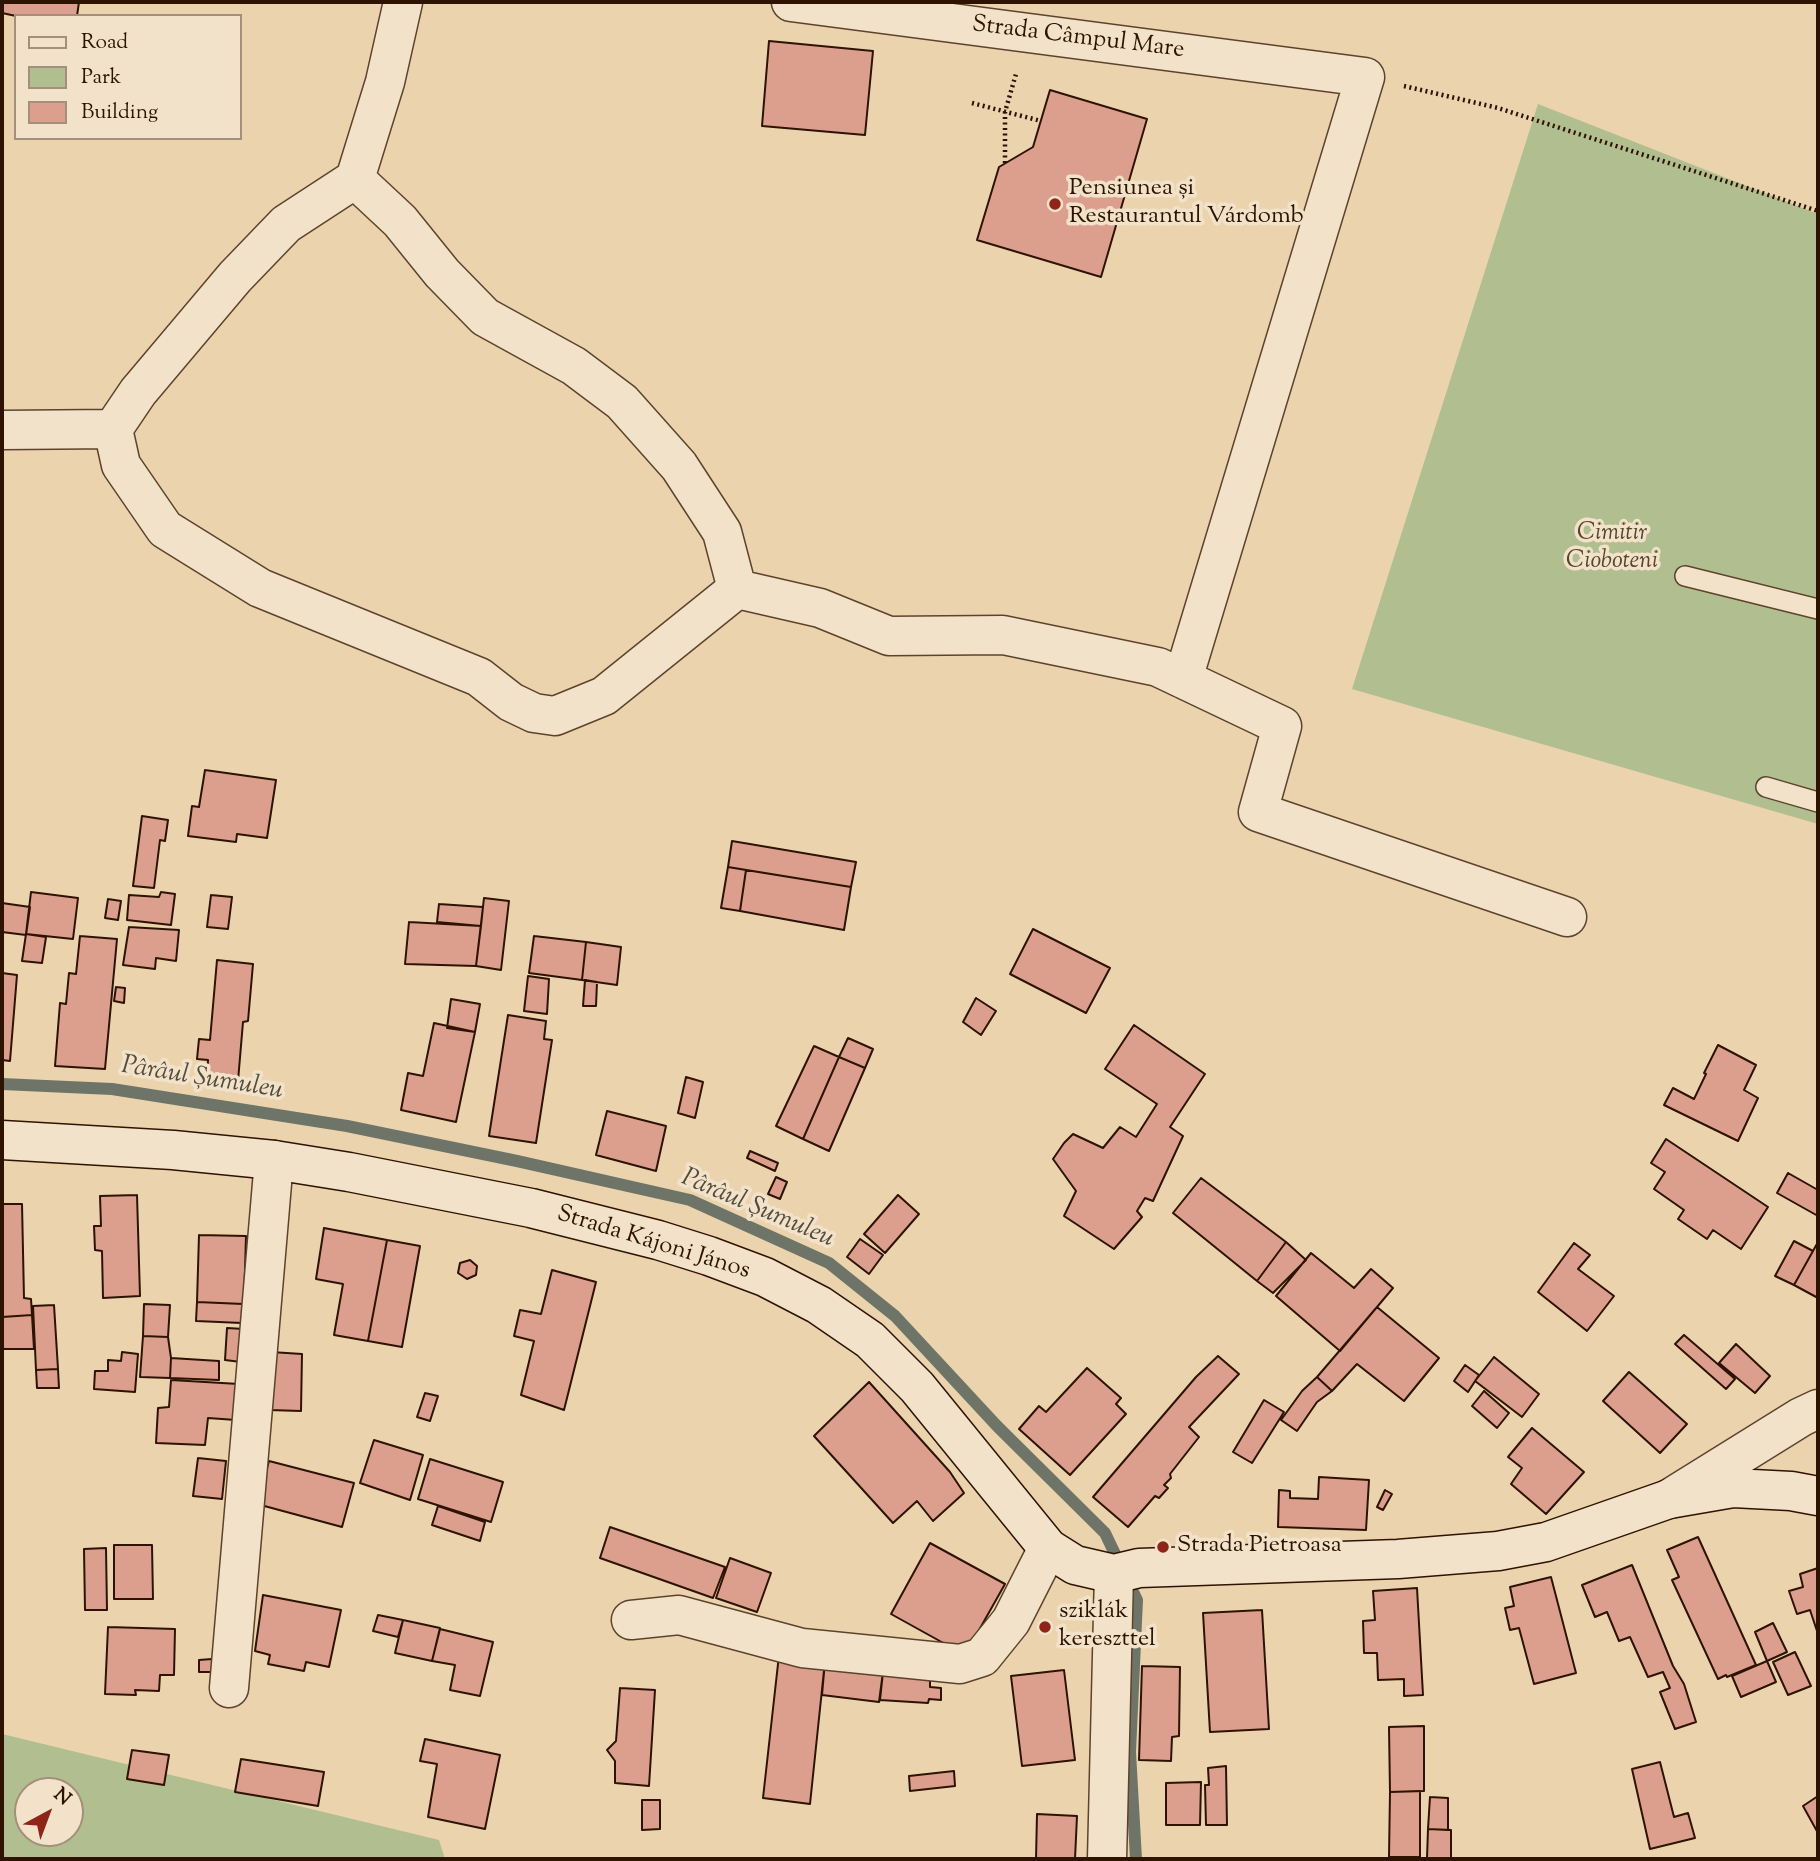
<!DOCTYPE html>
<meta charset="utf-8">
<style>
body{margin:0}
#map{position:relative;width:1820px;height:1861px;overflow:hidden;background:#ebd3ae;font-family:"Sorts Mill Goudy",serif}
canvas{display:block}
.frame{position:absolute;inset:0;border:4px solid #2e1301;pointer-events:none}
.legend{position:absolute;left:14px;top:14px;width:228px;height:126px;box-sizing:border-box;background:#f2e2ca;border:2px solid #a48f7a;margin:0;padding:9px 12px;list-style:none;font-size:21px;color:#2e1301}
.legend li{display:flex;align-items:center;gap:14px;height:35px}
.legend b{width:35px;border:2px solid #a48f7a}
.north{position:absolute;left:14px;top:1777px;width:70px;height:70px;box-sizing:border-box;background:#f2e2ca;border:2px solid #a48f7a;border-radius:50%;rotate:41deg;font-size:19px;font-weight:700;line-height:28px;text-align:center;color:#2e1301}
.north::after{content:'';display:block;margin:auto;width:24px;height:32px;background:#8f2418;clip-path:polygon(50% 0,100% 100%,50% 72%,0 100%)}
</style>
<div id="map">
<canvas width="1820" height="1861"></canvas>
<div class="frame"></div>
<ul class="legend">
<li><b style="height:9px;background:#f2e2ca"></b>Road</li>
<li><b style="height:19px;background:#b1be8f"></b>Park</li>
<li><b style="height:19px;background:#dc9f8e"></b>Building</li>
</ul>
<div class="north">N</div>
</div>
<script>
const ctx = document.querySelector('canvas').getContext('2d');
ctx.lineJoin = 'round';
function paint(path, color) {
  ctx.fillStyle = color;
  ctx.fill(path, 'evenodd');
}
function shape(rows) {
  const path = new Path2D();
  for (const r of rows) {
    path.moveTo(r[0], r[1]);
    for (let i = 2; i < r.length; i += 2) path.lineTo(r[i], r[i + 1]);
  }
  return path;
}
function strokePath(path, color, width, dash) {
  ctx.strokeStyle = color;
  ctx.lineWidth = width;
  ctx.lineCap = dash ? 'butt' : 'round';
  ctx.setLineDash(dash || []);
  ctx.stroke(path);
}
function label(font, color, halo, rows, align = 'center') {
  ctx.font = font + ' "Sorts Mill Goudy",serif';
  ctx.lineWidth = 7;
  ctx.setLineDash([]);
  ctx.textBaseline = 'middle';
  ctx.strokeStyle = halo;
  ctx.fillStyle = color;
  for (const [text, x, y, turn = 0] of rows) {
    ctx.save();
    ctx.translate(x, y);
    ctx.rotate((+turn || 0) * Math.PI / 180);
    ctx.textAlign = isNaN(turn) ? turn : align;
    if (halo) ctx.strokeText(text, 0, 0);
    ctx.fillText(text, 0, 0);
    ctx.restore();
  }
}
const green = shape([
 [1538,104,1818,214,1818,824,1352,689],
 [2,1734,439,1840,445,1859,2,1859],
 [28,1791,70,1791,70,1833,28,1833]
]);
const stream = shape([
 [2,1084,112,1089,347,1126,517,1161,690,1200,829,1263,895,1316,997,1426,1105,1533,1137,1600,1130,1752,1136,1859]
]);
const building = shape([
 [2,2,79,2,77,16,16,16,2,13,2,2],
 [769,41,873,51,865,135,762,126,769,41],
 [1050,90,1147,119,1101,277,977,240,999,167,1033,147,1050,90],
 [205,770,276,780,267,838,237,834,236,842,188,836,192,806,199,807,205,770],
 [142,816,168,820,165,841,160,840,154,888,133,886,142,816],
 [732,841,856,862,851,887,728,867,732,841],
 [728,867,746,870,740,911,721,908,728,867],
 [746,870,851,887,844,930,740,911,746,870],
 [31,892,78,898,73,939,26,934,31,892],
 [161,892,175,894,171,925,127,920,129,895,159,897,161,892],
 [211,895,232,897,228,929,207,927,211,895],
 [484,898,509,901,501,970,476,966,484,898],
 [108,899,121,901,118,920,105,918,108,899],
 [2,903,30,907,26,935,2,932,2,903],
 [439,904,483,907,481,926,437,922,439,904],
 [409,922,481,926,476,966,405,964,409,922],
 [129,927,179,930,176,961,156,958,155,969,123,965,129,927],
 [1033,929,1110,968,1086,1013,1010,974,1033,929],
 [26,934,46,937,42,963,22,961,26,934],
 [80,936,117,939,105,1069,55,1066,60,1003,66,1004,69,973,76,974,80,936],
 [534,936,586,942,582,980,529,973,534,936],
 [586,942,621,947,617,985,582,980,586,942],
 [217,960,253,964,248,1021,243,1022,238,1081,207,1078,208,1060,197,1059,199,1039,210,1040,217,960],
 [2,973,17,975,10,1061,2,1060,2,973],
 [528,976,549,979,547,1014,524,1011,528,976],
 [585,980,597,982,596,1006,583,1006,585,980],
 [116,987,125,988,124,1003,114,1001,116,987],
 [976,998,996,1011,981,1035,963,1022,976,998],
 [451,999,480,1004,475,1032,447,1028,451,999],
 [508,1015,546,1021,544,1039,552,1040,536,1143,489,1136,508,1015],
 [434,1023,475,1032,456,1122,401,1110,408,1073,423,1076,434,1023],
 [1134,1025,1205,1074,1170,1127,1183,1136,1153,1201,1145,1198,1137,1211,1142,1217,1114,1249,1064,1216,1076,1191,1053,1159,1064,1143,1073,1134,1103,1148,1120,1127,1136,1137,1157,1104,1105,1069,1134,1025],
 [848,1038,873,1049,865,1068,839,1057,848,1038],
 [1718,1045,1756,1065,1744,1090,1758,1098,1738,1141,1664,1105,1673,1088,1694,1099,1706,1074,1704,1073,1718,1045],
 [814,1046,839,1057,803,1139,776,1126,814,1046],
 [839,1057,865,1068,829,1151,803,1139,839,1057],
 [686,1077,703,1082,695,1118,678,1113,686,1077],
 [607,1111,666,1126,656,1171,596,1155,607,1111],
 [1666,1139,1768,1207,1741,1249,1713,1230,1707,1239,1678,1219,1684,1210,1654,1189,1665,1172,1651,1163,1666,1139],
 [750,1151,778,1163,775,1171,747,1158,750,1151],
 [1788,1173,1818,1190,1818,1216,1777,1193,1788,1173],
 [776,1177,787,1182,780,1199,768,1194,776,1177],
 [1201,1178,1286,1242,1257,1281,1173,1213,1201,1178],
 [137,1195,140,1296,103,1298,102,1251,95,1250,94,1226,101,1226,100,1196,137,1195],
 [898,1195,919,1214,885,1253,864,1234,898,1195],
 [2,1204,22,1204,24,1298,31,1299,32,1315,2,1317,2,1204],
 [324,1228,387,1240,368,1341,334,1335,343,1284,316,1279,324,1228],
 [199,1235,246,1236,244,1304,197,1302,199,1235],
 [860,1239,883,1255,869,1274,847,1257,860,1239],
 [387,1240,420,1246,402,1347,368,1341,387,1240],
 [1794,1241,1813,1251,1794,1285,1775,1276,1794,1241],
 [1286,1242,1306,1260,1273,1293,1257,1281,1286,1242],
 [1818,1242,1818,1298,1794,1285,1818,1242],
 [1574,1243,1590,1255,1578,1269,1614,1296,1587,1331,1538,1292,1574,1243],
 [1311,1253,1354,1288,1371,1269,1393,1288,1340,1351,1276,1296,1311,1253],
 [470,1260,477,1266,476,1275,467,1279,458,1273,460,1263,470,1260],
 [552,1270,596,1282,564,1410,521,1395,534,1341,514,1336,520,1310,541,1314,552,1270],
 [197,1302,243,1304,242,1323,196,1321,197,1302],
 [144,1304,170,1305,168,1337,143,1336,144,1304],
 [54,1305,58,1369,36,1370,33,1306,54,1305],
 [1377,1307,1439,1358,1404,1401,1357,1364,1332,1391,1317,1377,1377,1307],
 [32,1315,34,1349,4,1349,2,1347,2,1317,32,1315],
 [227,1328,244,1329,241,1362,225,1360,227,1328],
 [1684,1335,1735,1379,1726,1389,1675,1344,1684,1335],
 [143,1336,168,1337,171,1358,170,1378,140,1377,143,1336],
 [1736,1344,1770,1376,1755,1393,1719,1363,1736,1344],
 [122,1352,138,1354,135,1392,94,1389,95,1371,108,1371,108,1360,121,1361,122,1352],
 [271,1352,302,1354,301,1411,269,1410,271,1352],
 [1218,1356,1239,1374,1189,1427,1199,1437,1170,1474,1171,1478,1164,1485,1168,1488,1159,1498,1155,1496,1128,1527,1093,1497,1196,1377,1218,1356],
 [1494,1357,1539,1394,1522,1417,1475,1381,1494,1357],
 [171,1358,219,1361,219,1380,170,1378,171,1358],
 [1465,1365,1479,1375,1468,1392,1454,1381,1465,1365],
 [1087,1368,1121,1398,1116,1404,1126,1414,1070,1475,1019,1429,1039,1406,1046,1412,1087,1368],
 [58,1369,59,1388,37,1388,36,1370,58,1369],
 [1629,1372,1687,1424,1660,1453,1603,1401,1629,1372],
 [1317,1377,1332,1391,1317,1402,1297,1431,1281,1420,1302,1391,1317,1377],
 [171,1380,239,1384,236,1420,208,1418,205,1445,156,1443,158,1408,169,1407,171,1380],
 [869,1382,950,1472,964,1493,933,1521,917,1501,893,1523,814,1436,869,1382],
 [1484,1391,1509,1413,1497,1428,1472,1406,1484,1391],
 [425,1393,438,1396,430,1421,417,1417,425,1393],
 [1264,1400,1284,1412,1252,1463,1233,1452,1264,1400],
 [1532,1428,1584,1472,1546,1514,1511,1484,1522,1468,1508,1457,1532,1428],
 [374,1440,423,1455,410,1500,360,1483,374,1440],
 [198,1458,226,1461,222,1499,193,1496,198,1458],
 [430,1459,503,1482,491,1522,418,1499,430,1459],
 [269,1461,354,1483,342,1527,257,1504,269,1461],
 [1319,1477,1369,1480,1366,1530,1278,1527,1279,1490,1290,1491,1290,1498,1318,1499,1319,1477],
 [1385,1490,1392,1494,1383,1510,1377,1507,1385,1490],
 [438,1506,485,1522,480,1541,432,1525,438,1506],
 [610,1527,725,1567,713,1598,600,1558,610,1527],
 [1698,1537,1756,1665,1727,1677,1726,1675,1718,1679,1672,1580,1679,1577,1667,1550,1698,1537],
 [930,1543,1005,1584,965,1655,891,1614,930,1543],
 [114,1545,152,1545,153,1599,114,1599,114,1545],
 [106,1548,107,1610,85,1610,84,1549,106,1548],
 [730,1558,771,1573,757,1612,716,1598,730,1558],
 [1632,1565,1673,1666,1684,1684,1696,1722,1675,1729,1660,1692,1670,1688,1663,1672,1648,1677,1630,1637,1619,1641,1607,1612,1595,1617,1582,1585,1632,1565],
 [1818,1568,1818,1634,1810,1610,1797,1614,1789,1591,1803,1587,1800,1574,1818,1568],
 [1551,1577,1576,1673,1534,1684,1519,1628,1510,1630,1505,1608,1514,1606,1510,1587,1551,1577],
 [1417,1588,1423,1695,1404,1696,1404,1679,1378,1680,1377,1653,1364,1653,1363,1621,1375,1620,1373,1591,1417,1588],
 [263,1595,341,1610,329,1667,306,1662,304,1671,268,1664,270,1655,255,1651,263,1595],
 [1262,1610,1269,1729,1210,1732,1203,1613,1262,1610],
 [378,1615,403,1620,398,1637,373,1631,378,1615],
 [403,1620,440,1628,432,1661,395,1653,403,1620],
 [1773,1623,1787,1652,1767,1661,1755,1632,1773,1623],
 [108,1627,175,1629,174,1675,160,1675,159,1691,135,1690,136,1695,105,1694,108,1627],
 [440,1629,493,1642,480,1696,450,1690,455,1665,432,1661,440,1629],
 [1795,1652,1811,1686,1788,1695,1773,1662,1795,1652],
 [779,1655,825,1661,810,1804,763,1798,779,1655],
 [212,1659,213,1672,199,1672,199,1660,212,1659],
 [825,1661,883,1672,879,1702,822,1695,825,1661],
 [1767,1661,1776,1682,1741,1697,1732,1676,1767,1661],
 [1142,1666,1180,1667,1179,1736,1172,1737,1171,1761,1139,1760,1142,1666],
 [1064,1670,1075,1760,1022,1766,1011,1676,1064,1670],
 [883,1672,930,1675,930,1687,941,1688,941,1700,929,1699,928,1703,880,1700,883,1672],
 [620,1688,655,1690,649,1786,615,1783,615,1761,607,1750,616,1741,620,1688],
 [1424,1726,1424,1791,1390,1792,1389,1727,1424,1726],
 [425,1739,500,1755,485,1829,428,1817,437,1764,420,1761,425,1739],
 [132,1750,169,1755,164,1785,127,1779,132,1750],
 [241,1759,324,1772,318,1806,235,1792,241,1759],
 [1660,1762,1674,1817,1688,1813,1695,1838,1650,1849,1632,1769,1660,1762],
 [1226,1766,1227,1825,1206,1825,1205,1785,1209,1785,1208,1768,1226,1766],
 [954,1771,955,1786,910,1791,909,1776,954,1771],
 [1201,1782,1200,1825,1166,1825,1166,1783,1201,1782],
 [1420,1791,1420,1857,1389,1857,1390,1792,1420,1791],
 [1818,1796,1818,1833,1803,1806,1818,1796],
 [1430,1797,1448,1798,1448,1830,1428,1829,1430,1797],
 [642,1800,660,1800,660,1829,642,1830,642,1800],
 [1037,1814,1077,1816,1075,1859,1036,1859,1037,1814],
 [1428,1829,1451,1830,1451,1858,1427,1858,1428,1829]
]);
const path = shape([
 [1404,86,1498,108,1818,211],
 [972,103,1041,121],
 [1005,163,1005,112,1016,74]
]);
const lane = shape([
 [1685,576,1818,609],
 [1766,787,1818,802]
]);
const street = shape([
 [403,2,385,82,355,179,286,224,235,277,138,392,113,429,121,465,165,529,260,588,479,677,511,702,534,713,555,716,604,696,737,589,820,608,889,636,1003,635,1158,667,1282,726,1258,812,1567,917],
 [791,2,1365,77,1183,679],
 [355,179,400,221,442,273,485,317,574,366,622,402,679,466,722,532,737,589],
 [2,430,113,429],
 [1669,1499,1801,1417,1818,1409],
 [631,1620,679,1615,802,1648,960,1664,982,1657,1011,1621,1048,1548],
 [229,1688,274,1160],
 [1107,1859,1114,1574]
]);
const secondary = shape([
 [2,1140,173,1150,274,1160,349,1172,531,1208,658,1240,709,1256,765,1277,819,1305,870,1340,917,1387,1048,1548,1075,1565,1114,1574,1139,1568,1398,1559,1498,1551,1546,1542,1669,1499,1733,1488,1791,1491,1818,1496]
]);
const markers = [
 [1055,204,7,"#8f2418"],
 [1163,1547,7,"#8f2418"],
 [1045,1627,7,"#8f2418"]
];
const streetNames = [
 ["Strada Câmpul Mare",1078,39,7],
 ["Strada Kájoni János",653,1244,17]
];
const poiNames = [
 ["Pensiunea și",1069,190],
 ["Restaurantul Várdomb",1069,218],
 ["Strada Pietroasa",1177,1547],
 ["sziklák",1059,1613],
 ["kereszttel",1059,1641]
];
const parkNames = [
 ["Cimitir",1612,535],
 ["Cioboteni",1612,563]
];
const waterNames = [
 ["Pârâul Șumuleu",202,1080,9],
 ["Pârâul Șumuleu",757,1210,23]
];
paint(green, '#b1be8f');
strokePath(stream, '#6e7568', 12);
paint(building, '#dc9f8e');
strokePath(building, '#2e1301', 2);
strokePath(lane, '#5d432c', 22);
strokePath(street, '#5d432c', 41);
strokePath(secondary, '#2e1301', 41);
strokePath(path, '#2e1301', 4.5, [2, 3.5]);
strokePath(lane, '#f2e2ca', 19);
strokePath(street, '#f2e2ca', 38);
strokePath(secondary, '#f2e2ca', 38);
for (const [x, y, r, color] of markers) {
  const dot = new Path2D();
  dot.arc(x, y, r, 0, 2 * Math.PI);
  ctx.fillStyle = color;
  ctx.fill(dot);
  strokePath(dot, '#f2e2ca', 2.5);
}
label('24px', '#2e1301', '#f2e2ca', streetNames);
label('24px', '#2e1301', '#f2e2ca', poiNames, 'left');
label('italic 24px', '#55462c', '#f2e2ca', parkNames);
label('italic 26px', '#534c3d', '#f2e2ca', waterNames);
</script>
